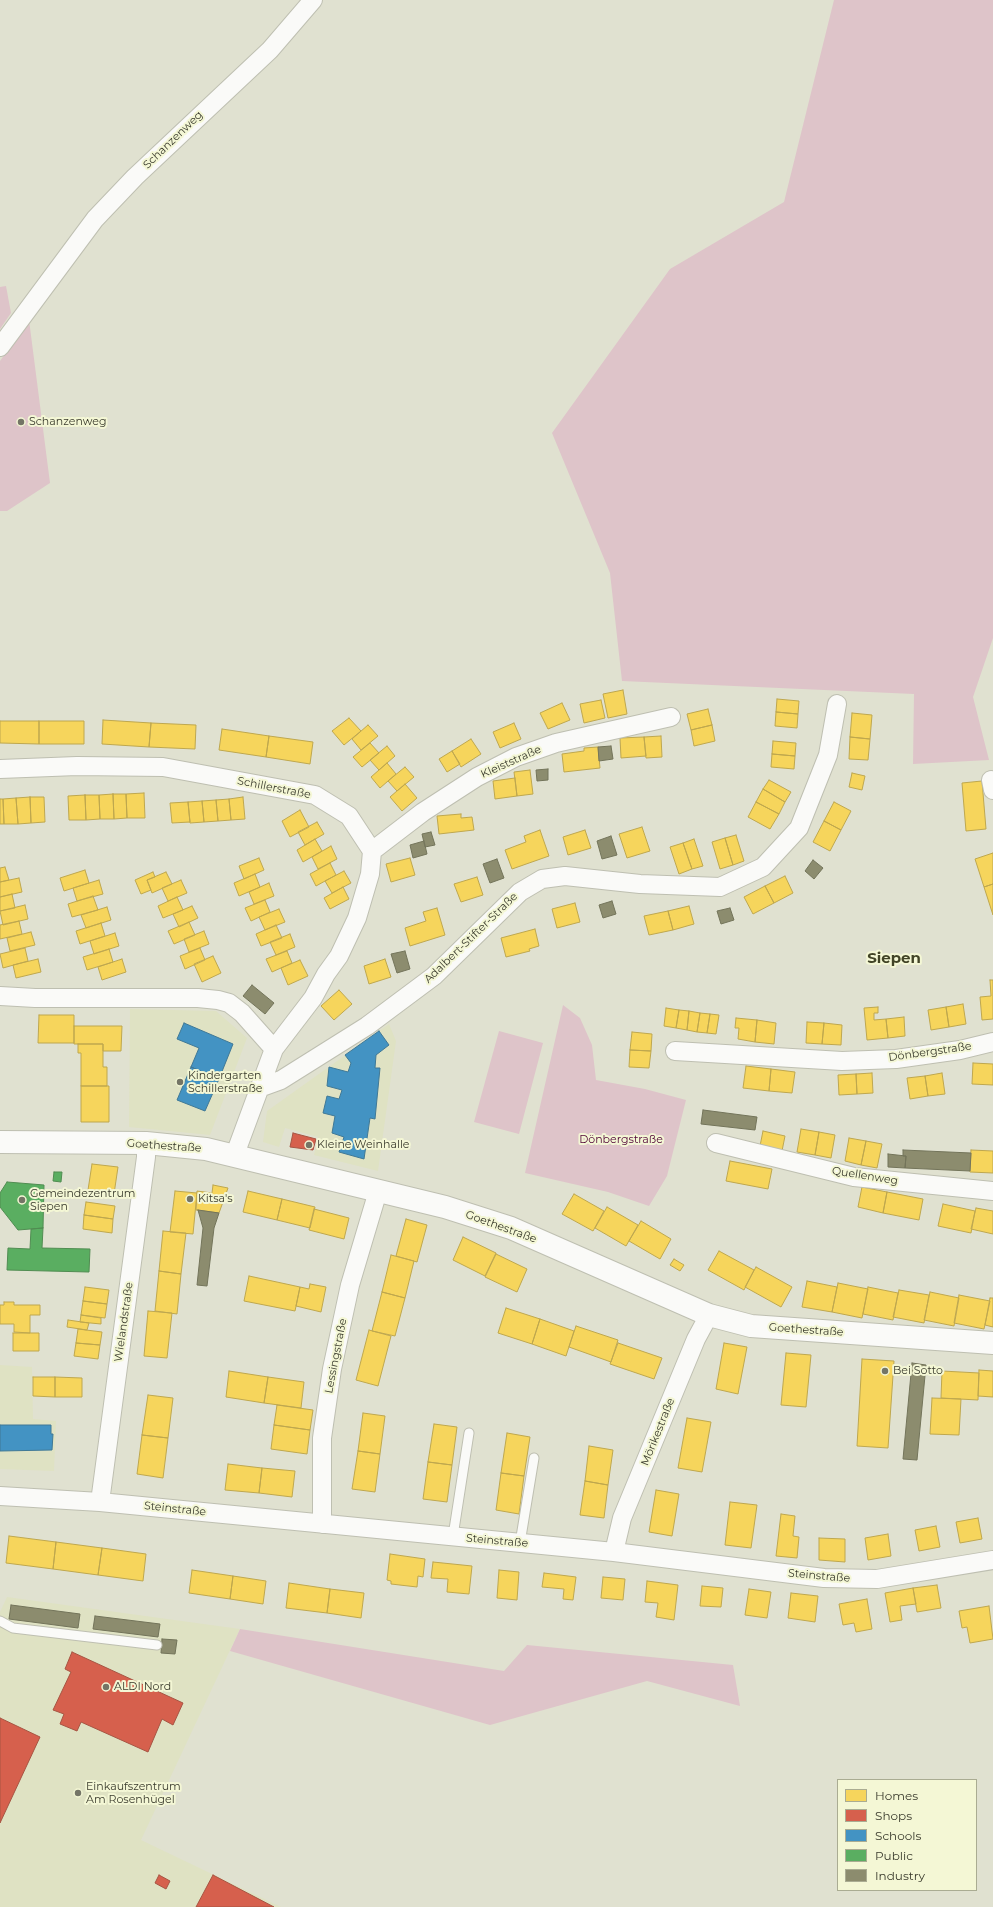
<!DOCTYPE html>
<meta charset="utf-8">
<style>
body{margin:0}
#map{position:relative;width:993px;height:1907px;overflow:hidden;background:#e0e1d0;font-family:Montserrat,sans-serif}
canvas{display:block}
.legend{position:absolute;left:837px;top:1779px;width:140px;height:112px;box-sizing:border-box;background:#f4f7d5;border:1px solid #aaac92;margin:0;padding:5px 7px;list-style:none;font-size:12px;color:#3a3b2d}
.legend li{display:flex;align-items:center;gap:8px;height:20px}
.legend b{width:20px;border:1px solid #aaac92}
</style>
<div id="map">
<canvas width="993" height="1907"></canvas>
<ul class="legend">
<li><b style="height:11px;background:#f6d55c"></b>Homes</li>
<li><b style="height:11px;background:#d6604d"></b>Shops</li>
<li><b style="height:11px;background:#4393c3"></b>Schools</li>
<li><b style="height:11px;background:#5aae61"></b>Public</li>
<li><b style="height:11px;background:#8c8c6e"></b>Industry</li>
</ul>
</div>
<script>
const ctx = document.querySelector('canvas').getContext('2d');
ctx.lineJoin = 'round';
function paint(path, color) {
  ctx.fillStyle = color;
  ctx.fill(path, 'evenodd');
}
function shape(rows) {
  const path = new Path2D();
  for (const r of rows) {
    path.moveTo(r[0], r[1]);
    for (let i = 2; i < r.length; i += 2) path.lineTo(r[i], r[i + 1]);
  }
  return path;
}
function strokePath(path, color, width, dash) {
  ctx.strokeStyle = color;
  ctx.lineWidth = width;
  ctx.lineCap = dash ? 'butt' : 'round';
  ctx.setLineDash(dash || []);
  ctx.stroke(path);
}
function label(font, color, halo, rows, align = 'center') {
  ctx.font = font + ' Montserrat,sans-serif';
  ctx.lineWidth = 4;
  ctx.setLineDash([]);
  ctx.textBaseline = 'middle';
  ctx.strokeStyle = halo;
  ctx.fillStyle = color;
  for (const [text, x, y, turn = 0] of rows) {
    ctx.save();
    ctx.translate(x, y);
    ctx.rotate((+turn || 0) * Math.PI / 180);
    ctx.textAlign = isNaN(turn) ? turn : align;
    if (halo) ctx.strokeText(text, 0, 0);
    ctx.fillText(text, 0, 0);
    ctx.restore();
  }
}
const built = shape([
 [130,1009,216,1011,247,1038,210,1135,129,1127],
 [389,1024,396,1041,378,1171,314,1155,318,1137,285,1128,279,1147,263,1142,267,1111],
 [0,1365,32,1367,33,1419,56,1421,54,1471,0,1469],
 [7,1597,240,1629,141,1840,281,1907,0,1907,0,1612]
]);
const green = shape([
 [834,0,993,0,993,638,973,697,989,760,913,764,914,694,622,681,610,573,552,433,670,269,784,202],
 [6,286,11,313,0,329,0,287],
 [29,320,50,483,7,511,0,511,0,361],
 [563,1005,580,1018,592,1045,596,1080,645,1089,686,1100,667,1176,649,1206,608,1192,525,1173],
 [499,1031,543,1043,519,1134,474,1122],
 [240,1629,504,1671,527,1645,733,1665,740,1706,647,1681,490,1725,230,1651]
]);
const homes = shape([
 [623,690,627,714,608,718,603,694,623,690],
 [777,699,799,701,798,714,776,712,777,699],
 [601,700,605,718,584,723,580,704,601,700],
 [562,703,570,720,548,729,540,713,562,703],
 [708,709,712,725,691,730,687,714,708,709],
 [776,712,798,714,797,728,775,726,776,712],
 [852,713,872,715,870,739,850,737,852,713],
 [349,718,361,731,344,745,332,731,349,718],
 [103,720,151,723,149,747,102,744,103,720],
 [0,721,39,721,39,744,0,743,0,721],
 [39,721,84,721,84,744,39,744,39,721],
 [151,723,196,725,195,749,149,747,151,723],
 [514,723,521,739,500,748,493,732,514,723],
 [368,725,378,736,361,750,352,739,368,725],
 [712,725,715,741,694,746,691,730,712,725],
 [222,729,269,736,266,757,219,750,222,729],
 [269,736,313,742,310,764,266,757,269,736],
 [661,736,662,757,646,758,644,737,661,736],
 [644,737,646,756,621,758,620,738,644,737],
 [850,737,870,739,868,760,849,759,850,737],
 [471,739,481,754,461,767,452,751,471,739],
 [773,741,796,743,795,756,772,754,773,741],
 [370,743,379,753,362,767,353,757,370,743],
 [387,746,395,756,379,770,370,760,387,746],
 [598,747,600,768,564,772,562,754,584,751,584,748,598,747],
 [452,751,460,764,447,772,439,759,452,751],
 [772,754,795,756,794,769,771,767,772,754],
 [387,763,396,774,380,788,371,777,387,763],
 [405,767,414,777,397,791,388,781,405,767],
 [530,770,533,794,517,796,514,772,530,770],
 [852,773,865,776,862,790,849,787,852,773],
 [515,778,517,796,495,799,493,781,515,778],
 [769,780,791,792,785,802,763,789,769,780],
 [982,781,986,829,966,831,962,783,982,781],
 [405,784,417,798,402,811,390,797,405,784],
 [763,789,785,802,779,814,756,802,763,789],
 [144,793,145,818,127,818,126,794,144,793],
 [113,794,126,794,127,818,114,819,113,794],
 [113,794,114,819,100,819,99,795,113,794],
 [85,795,99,795,100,819,86,820,85,795],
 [85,795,86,820,69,820,68,796,85,795],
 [30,797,44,797,45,822,31,823,30,797],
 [30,797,31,823,18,824,16,798,30,797],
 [243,797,245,819,231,820,229,799,243,797],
 [16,798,18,824,4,824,3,799,16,798],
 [0,799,3,799,4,824,0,824,0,799],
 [229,799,231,820,218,821,216,800,229,799],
 [216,800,218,821,204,822,202,801,216,800],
 [202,801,204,822,190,823,188,802,202,801],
 [188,802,190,822,172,823,170,803,188,802],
 [756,802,779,814,770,829,748,817,756,802],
 [834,802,851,811,841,830,824,821,834,802],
 [300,810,309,827,290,837,282,821,300,810],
 [461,814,461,818,472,817,474,830,439,834,437,816,461,814],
 [824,821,841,830,830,851,813,842,824,821],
 [317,822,324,834,305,845,298,832,317,822],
 [642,827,650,851,627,858,619,834,642,827],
 [540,830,549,856,512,869,505,850,526,842,524,836,540,830],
 [585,830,591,848,568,855,563,837,585,830],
 [736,835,744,861,733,865,725,838,736,835],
 [725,838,733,865,720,869,712,842,725,838],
 [315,839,322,851,303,862,297,850,315,839],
 [694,839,703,866,692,869,683,843,694,839],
 [683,843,692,869,679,874,670,847,683,843],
 [331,846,337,859,318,869,312,857,331,846],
 [993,853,993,884,984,887,975,859,993,853],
 [259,858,264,870,244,879,239,866,259,858],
 [410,858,415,875,391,882,386,864,410,858],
 [330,863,336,875,316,886,310,874,330,863],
 [5,867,9,880,0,882,0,868,5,867],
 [85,870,89,883,64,891,60,878,85,870],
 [344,871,351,883,332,893,325,881,344,871],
 [153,872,155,877,147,880,151,890,141,894,135,880,153,872],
 [166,872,172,884,152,893,147,880,166,872],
 [255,874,260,887,239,896,234,883,255,874],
 [785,876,793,893,774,903,765,886,785,876],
 [477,877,483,895,461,902,454,884,477,877],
 [19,878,22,892,0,897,0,882,19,878],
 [99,880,103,894,77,901,73,888,99,880],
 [181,880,187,893,168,901,162,888,181,880],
 [269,883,274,896,254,904,249,892,269,883],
 [993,884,993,915,984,887,993,884],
 [765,886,774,903,753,914,744,897,765,886],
 [343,887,349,899,330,909,324,898,343,887],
 [12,894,15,908,0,911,0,897,12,894],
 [93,896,98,910,72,917,68,904,93,896],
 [177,897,183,910,163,918,158,906,177,897],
 [265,900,270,912,251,921,245,908,265,900],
 [575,903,580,922,557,928,552,909,575,903],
 [25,905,28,919,3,925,0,911,25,905],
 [192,906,198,918,179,927,173,914,192,906],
 [689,906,694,924,673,930,668,911,689,906],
 [107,907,111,920,86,928,81,915,107,907],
 [437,908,445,935,410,946,405,928,426,921,423,912,437,908],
 [279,909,285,922,265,930,259,917,279,909],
 [668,911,673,930,649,935,644,916,668,911],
 [19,921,22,934,0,939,0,925,19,921],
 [189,922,195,935,174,944,168,931,189,922],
 [101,923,105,936,80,944,76,931,101,923],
 [276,925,282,938,261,946,256,934,276,925],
 [535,929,539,946,529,949,530,951,506,957,501,938,535,929],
 [204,931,209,944,189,952,184,939,204,931],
 [31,932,35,945,10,951,7,938,31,932],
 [115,933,119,946,94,954,90,941,115,933],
 [290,934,295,947,276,955,270,942,290,934],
 [25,948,28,961,3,968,0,954,25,948],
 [200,948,205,960,185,969,180,956,200,948],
 [109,949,113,962,87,970,83,957,109,949],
 [287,951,292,963,272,972,266,959,287,951],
 [213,956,221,973,202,982,194,964,213,956],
 [38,959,41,972,16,978,13,965,38,959],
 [122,959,126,972,102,980,98,967,122,959],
 [385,959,391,977,369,984,364,966,385,959],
 [300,960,308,976,288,985,281,968,300,960],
 [990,980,993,980,993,1019,982,1020,980,997,991,996,990,980],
 [339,990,352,1004,334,1020,321,1006,339,990],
 [963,1004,966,1024,949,1027,946,1007,963,1004],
 [878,1007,878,1013,874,1013,874,1020,886,1019,888,1038,867,1040,864,1008,878,1007],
 [946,1007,949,1027,931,1030,928,1010,946,1007],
 [666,1008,679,1010,676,1028,664,1026,666,1008],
 [679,1010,689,1011,687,1030,676,1028,679,1010],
 [689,1011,700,1013,697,1032,687,1030,689,1011],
 [700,1013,710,1014,707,1033,697,1032,700,1013],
 [710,1014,719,1015,716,1034,707,1033,710,1014],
 [39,1015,74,1015,74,1043,38,1043,39,1015],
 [904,1017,905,1036,888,1038,886,1019,904,1017],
 [736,1018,757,1020,755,1042,738,1039,739,1028,735,1028,736,1018],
 [757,1020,776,1023,774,1044,755,1042,757,1020],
 [807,1022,824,1023,822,1044,806,1043,807,1022],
 [824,1023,842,1025,841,1045,822,1044,824,1023],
 [74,1026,122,1026,121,1051,103,1051,103,1044,74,1044,74,1026],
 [632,1032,652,1034,651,1051,630,1050,632,1032],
 [78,1044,103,1044,103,1067,107,1067,107,1086,81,1086,81,1053,78,1053,78,1044],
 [630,1050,651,1051,649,1068,629,1067,630,1050],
 [973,1063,993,1064,993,1085,972,1084,973,1063],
 [746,1066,771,1069,769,1091,743,1088,746,1066],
 [771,1069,795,1072,792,1093,769,1091,771,1069],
 [872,1073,873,1093,857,1094,856,1074,872,1073],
 [942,1073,945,1094,928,1096,925,1076,942,1073],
 [856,1074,857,1094,839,1095,838,1075,856,1074],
 [925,1076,928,1096,910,1099,907,1078,925,1076],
 [81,1086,109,1086,109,1122,81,1122,81,1086],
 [801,1129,819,1132,815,1155,797,1152,801,1129],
 [763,1131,785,1136,782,1151,760,1146,763,1131],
 [819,1132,835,1135,831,1158,815,1155,819,1132],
 [849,1138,866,1141,861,1165,845,1161,849,1138],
 [866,1141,882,1144,877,1168,861,1165,866,1141],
 [971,1150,993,1151,993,1173,970,1172,971,1150],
 [730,1161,772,1169,768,1189,726,1181,730,1161],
 [92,1164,118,1167,114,1194,88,1190,92,1164],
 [213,1185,228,1188,219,1213,196,1210,197,1191,212,1193,213,1185],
 [862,1187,887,1192,883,1213,858,1207,862,1187],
 [175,1191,197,1193,193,1234,170,1232,175,1191],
 [248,1191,282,1199,277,1220,243,1212,248,1191],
 [887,1192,923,1199,919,1220,883,1213,887,1192],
 [574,1194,604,1211,593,1231,562,1214,574,1194],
 [282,1199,315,1207,310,1228,277,1220,282,1199],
 [86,1202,115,1206,113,1219,84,1215,86,1202],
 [943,1204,975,1211,971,1233,938,1226,943,1204],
 [607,1207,638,1225,626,1246,595,1228,607,1207],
 [976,1208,993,1211,993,1234,971,1229,976,1208],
 [314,1209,349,1218,344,1239,309,1230,314,1209],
 [84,1215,113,1219,112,1233,83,1229,84,1215],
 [406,1219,427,1225,417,1262,396,1256,406,1219],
 [641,1221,671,1239,660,1259,629,1241,641,1221],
 [163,1231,186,1233,181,1274,159,1271,163,1231],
 [463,1237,496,1253,485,1276,453,1260,463,1237],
 [719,1251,754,1270,744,1290,708,1270,719,1251],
 [496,1254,527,1269,517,1292,485,1277,496,1254],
 [391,1255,414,1261,405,1298,382,1292,391,1255],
 [674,1259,684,1265,680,1271,670,1265,674,1259],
 [756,1267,792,1287,781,1307,745,1287,756,1267],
 [159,1271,181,1274,177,1314,155,1311,159,1271],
 [249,1276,300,1287,295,1311,244,1301,249,1276],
 [807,1281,837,1287,832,1312,802,1307,807,1281],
 [838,1283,868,1289,862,1318,832,1312,838,1283],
 [310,1284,326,1287,321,1312,296,1306,300,1287,309,1289,310,1284],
 [85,1287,109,1290,107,1304,83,1301,85,1287],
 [868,1287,898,1293,893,1320,863,1314,868,1287],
 [899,1290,929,1295,924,1323,893,1317,899,1290],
 [382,1292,405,1298,395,1336,372,1331,382,1292],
 [930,1292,959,1298,954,1326,924,1320,930,1292],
 [959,1295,990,1301,984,1329,954,1323,959,1295],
 [990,1298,993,1298,993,1327,985,1325,990,1298],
 [83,1301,107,1304,105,1318,81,1315,83,1301],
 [4,1302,14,1302,14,1305,40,1305,40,1315,30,1315,30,1333,14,1332,14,1324,0,1324,0,1305,4,1305,4,1302],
 [506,1308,540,1319,532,1344,498,1333,506,1308],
 [148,1311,172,1313,167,1358,144,1356,148,1311],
 [81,1315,101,1318,101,1324,80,1322,81,1315],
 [540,1319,574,1331,566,1356,532,1344,540,1319],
 [68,1320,89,1323,87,1330,67,1327,68,1320],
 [576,1326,618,1340,611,1362,569,1347,576,1326],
 [78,1329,102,1332,100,1345,76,1343,78,1329],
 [369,1330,391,1336,378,1386,356,1380,369,1330],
 [13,1333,39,1333,39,1351,13,1351,13,1333],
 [76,1343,100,1345,98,1359,74,1356,76,1343],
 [618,1343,662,1358,654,1379,610,1364,618,1343],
 [724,1343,747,1347,738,1394,716,1389,724,1343],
 [786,1353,811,1355,806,1407,781,1405,786,1353],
 [862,1359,894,1361,888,1448,857,1446,862,1359],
 [979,1370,993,1371,993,1397,978,1396,979,1370],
 [229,1371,268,1377,264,1403,226,1397,229,1371],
 [942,1371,979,1373,978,1400,941,1398,942,1371],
 [33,1377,55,1377,55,1397,33,1396,33,1377],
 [55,1377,82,1378,82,1397,55,1397,55,1377],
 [268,1377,304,1382,301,1408,264,1403,268,1377],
 [148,1395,173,1398,168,1438,142,1435,148,1395],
 [932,1398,961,1399,959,1435,930,1434,932,1398],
 [277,1405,313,1410,310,1430,274,1425,277,1405],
 [363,1413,385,1416,380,1454,358,1451,363,1413],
 [687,1418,711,1422,702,1472,678,1468,687,1418],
 [434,1424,457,1427,452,1465,428,1462,434,1424],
 [274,1425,310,1430,307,1454,271,1449,274,1425],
 [507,1433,530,1437,524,1476,501,1473,507,1433],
 [142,1435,168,1438,163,1478,137,1474,142,1435],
 [589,1446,613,1450,608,1485,585,1481,589,1446],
 [358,1451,380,1454,375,1492,352,1489,358,1451],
 [428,1462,452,1465,447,1502,423,1499,428,1462],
 [228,1464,262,1468,259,1493,225,1490,228,1464],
 [262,1468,295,1471,292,1497,259,1493,262,1468],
 [501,1473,524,1476,519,1514,496,1510,501,1473],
 [585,1481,608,1485,604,1518,580,1515,585,1481],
 [656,1490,679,1494,672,1536,649,1532,656,1490],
 [730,1502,757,1505,751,1548,725,1545,730,1502],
 [781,1514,795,1516,793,1536,799,1537,797,1558,776,1556,781,1514],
 [978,1518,982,1539,960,1543,956,1522,978,1518],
 [936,1526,940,1547,919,1551,915,1530,936,1526],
 [888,1534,891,1556,868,1560,865,1538,888,1534],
 [9,1536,56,1542,53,1569,6,1563,9,1536],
 [819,1538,845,1539,845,1562,819,1560,819,1538],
 [56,1542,102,1548,98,1575,53,1569,56,1542],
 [102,1548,146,1554,143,1581,98,1575,102,1548],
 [390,1554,425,1559,423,1577,418,1576,417,1587,391,1584,391,1581,387,1580,390,1554],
 [433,1562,472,1566,469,1594,447,1592,448,1579,431,1578,433,1562],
 [192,1570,233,1576,230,1599,189,1593,192,1570],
 [499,1570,519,1572,517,1600,497,1598,499,1570],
 [544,1573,576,1577,573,1600,563,1599,564,1589,542,1587,544,1573],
 [233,1576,266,1581,263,1604,230,1599,233,1576],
 [603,1577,625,1579,623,1600,601,1598,603,1577],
 [647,1581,678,1585,674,1620,656,1617,658,1603,645,1602,647,1581],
 [289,1583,330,1589,327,1613,286,1608,289,1583],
 [937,1585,941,1608,917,1612,913,1588,937,1585],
 [702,1586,723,1588,721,1607,700,1606,702,1586],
 [913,1588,916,1604,900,1606,902,1620,890,1622,885,1593,913,1588],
 [330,1589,364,1593,361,1618,327,1613,330,1589],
 [749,1589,771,1592,767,1618,745,1615,749,1589],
 [791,1593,818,1596,815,1622,788,1618,791,1593],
 [867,1599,872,1629,856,1632,854,1623,843,1625,839,1604,867,1599],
 [989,1606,993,1639,970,1643,967,1627,962,1628,959,1611,989,1606]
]);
const shops = shape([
 [293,1133,316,1139,313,1150,290,1147,293,1133],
 [72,1652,183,1703,173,1725,162,1719,148,1752,81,1722,77,1731,60,1724,64,1714,53,1710,71,1672,65,1669,72,1652],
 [0,1718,40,1737,0,1823,0,1718],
 [159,1875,170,1881,166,1889,155,1883,159,1875],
 [213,1875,274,1907,196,1907,213,1875]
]);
const schools = shape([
 [184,1023,233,1044,219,1079,191,1067,199,1048,177,1039,184,1023],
 [379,1031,389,1045,376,1055,375,1068,380,1068,375,1119,370,1118,364,1159,339,1152,344,1137,332,1133,335,1116,323,1113,327,1096,339,1099,342,1090,327,1086,329,1067,348,1072,351,1063,345,1055,379,1031],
 [191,1067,219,1079,205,1111,177,1100,191,1067],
 [0,1425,51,1425,51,1434,53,1434,52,1450,0,1451,0,1425]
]);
const public = shape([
 [54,1172,62,1172,61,1182,53,1181,54,1172],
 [7,1182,44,1185,43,1228,18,1230,0,1207,0,1193,7,1182],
 [43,1228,42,1248,90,1249,89,1272,7,1270,8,1248,30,1249,31,1229,43,1228]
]);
const industry = shape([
 [611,746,613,759,599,761,598,747,611,746],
 [548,769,548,780,537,781,536,770,548,769],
 [431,832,435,845,425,847,422,834,431,832],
 [611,836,617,855,602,859,597,841,611,836],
 [424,841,427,854,413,858,410,845,424,841],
 [497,859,504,878,490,883,483,864,497,859],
 [813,860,823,868,814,879,805,871,813,860],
 [612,901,616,914,603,918,599,905,612,901],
 [730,908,734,920,721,924,717,911,730,908],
 [405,951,410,969,397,973,391,954,405,951],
 [252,985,274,1003,265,1014,243,996,252,985],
 [703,1110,757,1117,755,1130,701,1124,703,1110],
 [903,1150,971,1153,970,1171,905,1168,906,1156,903,1156,903,1150],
 [888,1154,906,1156,905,1168,888,1167,888,1154],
 [198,1210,219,1213,214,1228,207,1286,197,1285,203,1228,198,1210],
 [912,1363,926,1365,917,1460,903,1459,912,1363],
 [11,1605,80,1614,78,1628,9,1619,11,1605],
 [95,1616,160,1624,158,1637,93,1629,95,1616],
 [162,1639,177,1640,175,1654,161,1653,162,1639]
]);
const service = shape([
 [453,1536,469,1433],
 [520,1543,534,1458],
 [0,1621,13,1628,157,1645]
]);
const minor = shape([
 [0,347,95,219,135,177,270,50,313,0],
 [0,769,77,766,163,767,315,795,349,816,372,851,370,874,357,918,339,956,326,974,313,998,274,1049,234,1157],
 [991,780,993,790],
 [372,851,423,812,477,777,516,757,556,743,671,717],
 [0,996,35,998,198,998,218,1000,229,1003,242,1013,274,1049],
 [675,1051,842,1061,896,1059,960,1050,993,1042],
 [259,1088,281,1080,367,1026,434,976,520,892,542,879,565,876,640,884,720,887,763,867,799,828,828,755,837,704],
 [716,1143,854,1177,993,1191],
 [0,1496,100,1502,614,1552,824,1578,877,1579,993,1560],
 [100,1502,146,1157,146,1143],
 [322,1524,322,1438,332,1369,350,1285,378,1191],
 [614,1552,622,1518,696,1339,709,1315]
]);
const tertiary = shape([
 [0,1142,146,1143,206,1149,445,1207,511,1228,709,1315,751,1326,993,1343]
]);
const markers = [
 [21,422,4,"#747566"],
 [180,1082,4,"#747566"],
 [309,1145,4,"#747566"],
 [190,1199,4,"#747566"],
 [22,1200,4,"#747566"],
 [885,1371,4,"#747566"],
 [106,1687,4,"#747566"],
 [78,1793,4,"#747566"]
];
const streetNames = [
 ["Schanzenweg",173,140,-44],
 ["Kleiststraße",511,762,-24],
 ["Schillerstraße",274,788,11],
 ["Adalbert-Stifter-Straße",471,938,-44],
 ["Dönbergstraße",930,1052,-8],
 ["Goethestraße",164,1146,4],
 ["Quellenweg",865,1176,9],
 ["Goethestraße",501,1227,20],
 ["Wielandstraße",124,1322,-82],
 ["Goethestraße",806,1330,4],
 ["Lessingstraße",336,1356,-79],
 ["Mörikestraße",658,1432,-68],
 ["Steinstraße",175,1509,6],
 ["Steinstraße",497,1541,5],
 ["Steinstraße",819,1576,5]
];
const poiNames = [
 ["Schanzenweg",29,422],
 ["Kindergarten",188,1076],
 ["Schillerstraße",188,1089],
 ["Kleine Weinhalle",317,1145],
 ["Gemeindezentrum",30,1194],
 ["Siepen",30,1207],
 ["Kitsa's",198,1199],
 ["Bei Sotto",893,1371],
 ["ALDI Nord",114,1687],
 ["Einkaufszentrum",86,1787],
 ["Am Rosenhügel",86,1800]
];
const parkNames = [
 ["Dönbergstraße",621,1140]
];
const districtNames = [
 ["Siepen",894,959]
];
paint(built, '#dfe2c3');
paint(green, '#dec4c9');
paint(homes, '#f6d55c');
strokePath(homes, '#bea74e', 1);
paint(shops, '#d6604d');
strokePath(shops, '#a75543', 1);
paint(schools, '#4393c3');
strokePath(schools, '#407996', 1);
paint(public, '#5aae61');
strokePath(public, '#508c51', 1);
paint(industry, '#8c8c6e');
strokePath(industry, '#73745a', 1);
strokePath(service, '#bebfb1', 11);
strokePath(minor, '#bebfb1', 20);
strokePath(tertiary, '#bebfb1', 24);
strokePath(service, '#fafaf8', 9);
strokePath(minor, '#fafaf8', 18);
strokePath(tertiary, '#fafaf8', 22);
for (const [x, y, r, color] of markers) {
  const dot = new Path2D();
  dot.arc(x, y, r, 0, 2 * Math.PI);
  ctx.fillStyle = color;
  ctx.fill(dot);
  strokePath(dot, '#f4f7d5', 1.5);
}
label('11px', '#3a3b2d', '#f4f7d5', streetNames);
label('11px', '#3a3b2d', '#f4f7d5', poiNames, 'left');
label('11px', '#4f0035', '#f4f7d5', parkNames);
label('bold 15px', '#424427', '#f4f7d5', districtNames);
</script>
